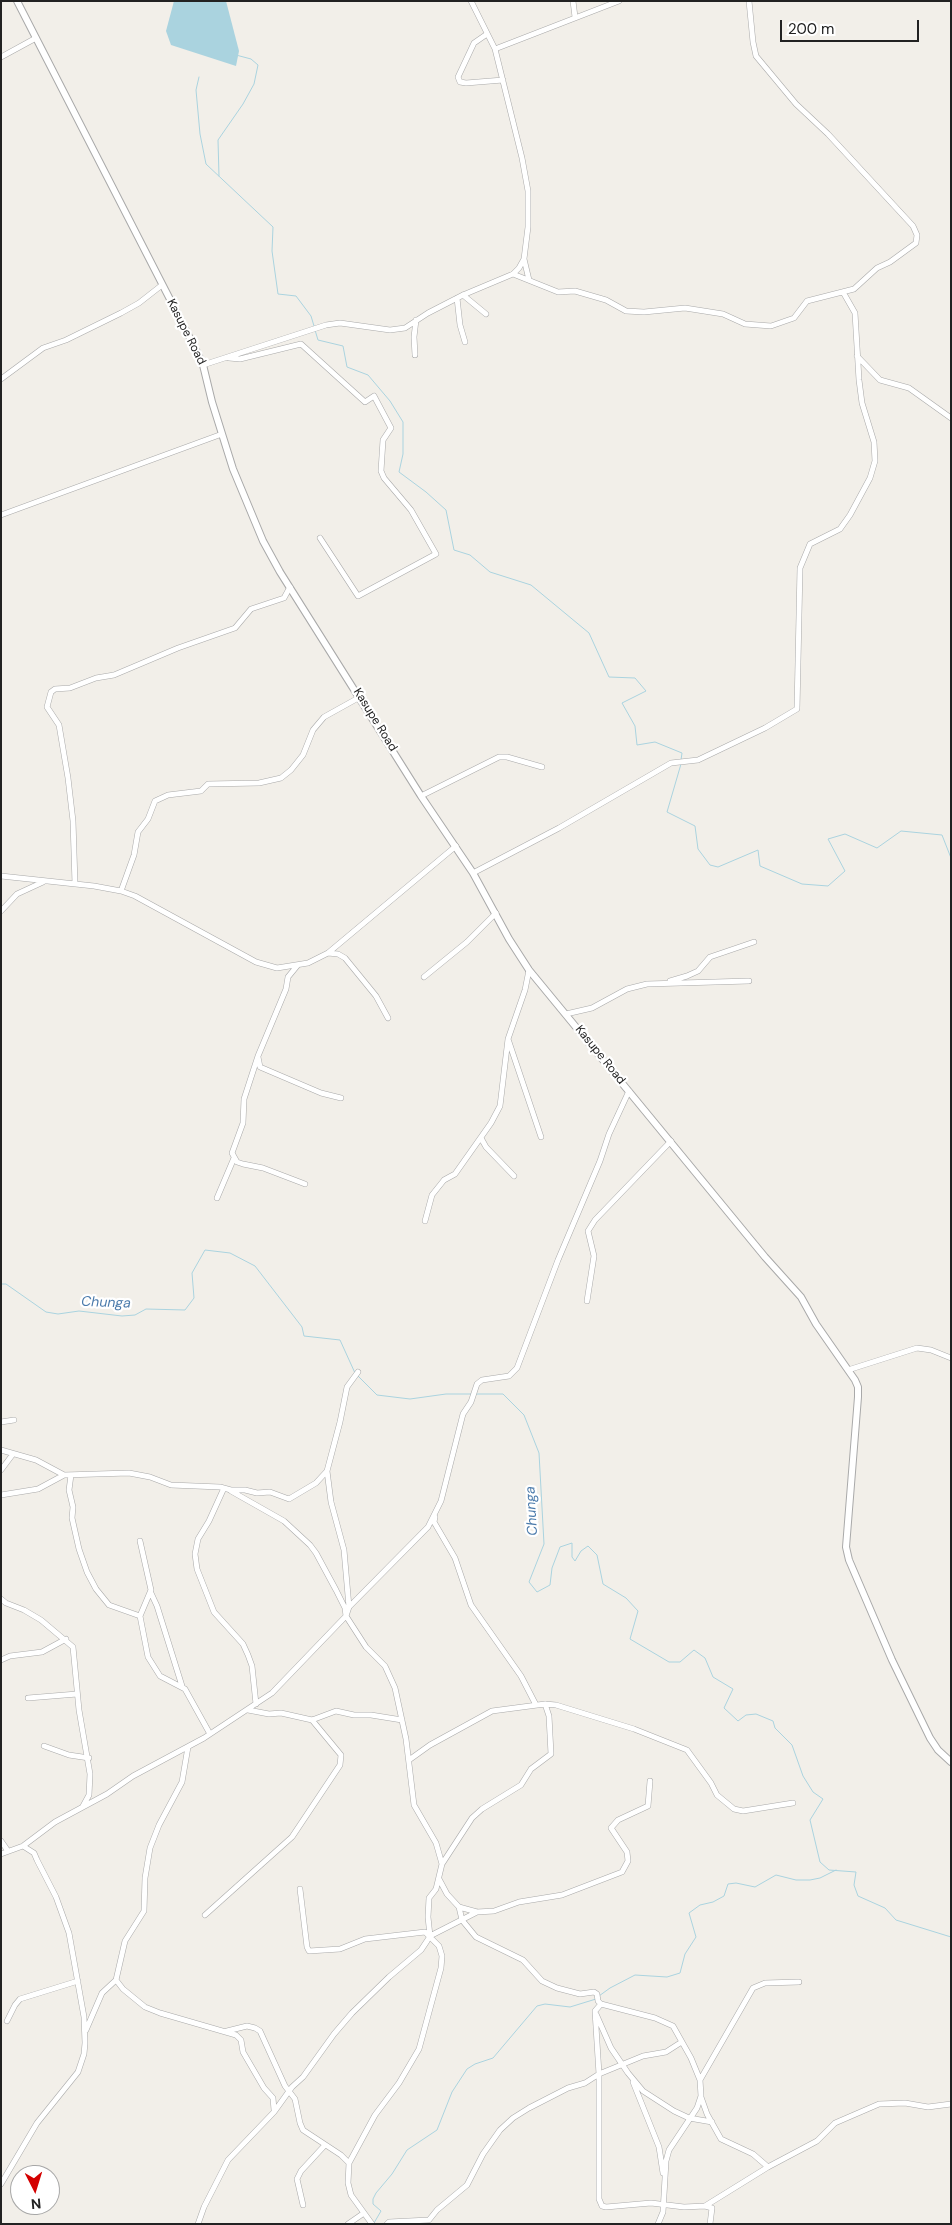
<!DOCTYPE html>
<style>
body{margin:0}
#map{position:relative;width:952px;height:2225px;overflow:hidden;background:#f2efe9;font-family:"DM Sans",sans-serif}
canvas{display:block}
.frame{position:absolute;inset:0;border:2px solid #222;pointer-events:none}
.north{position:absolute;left:10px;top:2165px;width:50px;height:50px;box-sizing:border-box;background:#fff;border:1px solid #a7a7a7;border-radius:50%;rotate:175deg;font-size:14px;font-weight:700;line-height:20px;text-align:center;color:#222}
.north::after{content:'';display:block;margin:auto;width:18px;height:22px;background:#d40000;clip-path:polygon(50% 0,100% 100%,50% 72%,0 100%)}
.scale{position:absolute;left:780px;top:20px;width:139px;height:22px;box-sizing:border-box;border:2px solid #222;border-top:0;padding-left:6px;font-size:15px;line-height:18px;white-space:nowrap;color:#222;-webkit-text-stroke:4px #fff;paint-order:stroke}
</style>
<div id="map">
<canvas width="952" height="2225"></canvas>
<div class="frame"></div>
<div class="north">N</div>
<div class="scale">200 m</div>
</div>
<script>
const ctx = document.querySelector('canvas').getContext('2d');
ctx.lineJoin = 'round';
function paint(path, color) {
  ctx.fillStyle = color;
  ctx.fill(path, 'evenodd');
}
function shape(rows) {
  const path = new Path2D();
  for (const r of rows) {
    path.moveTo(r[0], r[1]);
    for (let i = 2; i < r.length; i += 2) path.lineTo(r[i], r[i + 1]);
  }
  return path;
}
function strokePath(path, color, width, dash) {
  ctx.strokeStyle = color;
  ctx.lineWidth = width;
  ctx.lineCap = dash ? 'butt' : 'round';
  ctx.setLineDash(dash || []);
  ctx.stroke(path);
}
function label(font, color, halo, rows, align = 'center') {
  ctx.font = font + ' "DM Sans",sans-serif';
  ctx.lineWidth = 4.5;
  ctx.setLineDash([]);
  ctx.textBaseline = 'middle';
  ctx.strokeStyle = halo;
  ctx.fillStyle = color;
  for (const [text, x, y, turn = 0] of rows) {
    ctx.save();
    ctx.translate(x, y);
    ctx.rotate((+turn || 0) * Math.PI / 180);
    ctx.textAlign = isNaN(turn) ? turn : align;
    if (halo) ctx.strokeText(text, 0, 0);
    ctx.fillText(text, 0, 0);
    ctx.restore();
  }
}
const water = shape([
 [174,1,226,1,239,51,236,66,171,45,166,31]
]);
const stream = shape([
 [199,77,196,90,200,134,206,164,273,227,272,251,278,294,296,296,311,316,314,326],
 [219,176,218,140,243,104,254,84,258,65,251,59,236,55],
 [315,330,318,340,343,346,347,367,368,375,390,401,403,422,403,454,399,472,426,492,446,510,454,550,470,555,490,572,531,585,589,633,609,677,635,678,646,691,622,703,635,726,637,745,655,742,682,753,681,760],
 [681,764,667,812,695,826,698,849,710,865,718,867,758,850,760,866,802,884,828,886,845,871,828,839,845,834,877,848,901,831,942,835,951,858],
 [1,1284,6,1284,46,1312,58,1314,79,1311,122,1316,135,1315,146,1309,185,1310,194,1298,192,1273,205,1250,230,1253,255,1266,302,1327,304,1336,340,1340,355,1373],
 [358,1376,377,1395,410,1399,446,1394,471,1394],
 [475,1394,503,1394,524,1415,539,1453,544,1544,529,1582,537,1592,550,1585,552,1568,560,1547,572,1543,572,1557,575,1561,581,1551,588,1546,597,1555,603,1584,626,1598,638,1611,630,1639,669,1662,680,1662,694,1650,705,1658,713,1677,733,1689,724,1708,738,1721,746,1715,756,1714,773,1721,775,1728,792,1745,803,1776,813,1792,823,1799,810,1820,820,1862,829,1870,856,1872,854,1885,858,1896,885,1908,896,1920,951,1937],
 [599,1996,610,1988,635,1975,667,1977,680,1973,685,1954,696,1937,689,1913,700,1905,713,1902,724,1896,728,1884,736,1883,755,1887,776,1875,796,1880,810,1880,820,1878,836,1870],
 [374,2223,381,2211,373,2204,373,2199,376,2193,392,2174,407,2150,437,2130,452,2092,467,2069,475,2064,493,2058,537,2006,545,2004,570,2007,596,1999]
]);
const minor = shape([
 [573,1,575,17],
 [487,34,474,43,458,77,460,82,466,83,503,80],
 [495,49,619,1],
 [1,57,36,38],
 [524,259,529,280],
 [513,274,558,292,575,291,606,300,626,311,644,312,685,308,723,314,745,324,771,326,794,318,807,301,854,289,877,268,890,262,916,243,917,235,913,226,828,134,796,104,756,56,753,42,749,1],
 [463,295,486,314],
 [457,298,460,325,465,342],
 [415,355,414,337,416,320],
 [857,356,880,380,909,388,951,418],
 [229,358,240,359,301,344,365,402,374,396,391,428,383,440,381,471,384,478,411,510,436,554,358,596,320,538],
 [203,365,326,325,340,323,390,330,405,328,428,313,463,295,513,274,519,268,524,259,528,227,528,191,522,158,495,49,471,1],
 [1,379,43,348,66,340,121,313,139,303,162,285],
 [1,515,222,434],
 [421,796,499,757,507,757,542,767],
 [473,873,559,828,671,763,698,760,765,728,797,709,800,568,810,544,840,529,850,515,870,478,875,461,874,442,862,403,859,380,855,313,843,292],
 [1,876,94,886,121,891,135,896,256,962,277,968,308,963,328,953,456,846],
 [75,884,73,821,68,778,59,725,47,707,51,692,55,689,70,688,96,678,114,675,178,648,235,628,251,609,284,598,290,587],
 [121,891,134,855,138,832,148,819,155,801,168,795,201,791,208,784,259,783,281,778,291,770,303,755,313,730,324,717,360,697],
 [1,911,17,894,43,882],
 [328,953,338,954,345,958,376,996,388,1018],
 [297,966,288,977,286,989,258,1056,244,1099,243,1123,232,1153,237,1162,243,1164,263,1168,305,1184],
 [529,970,525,990,508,1039,541,1137],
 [424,977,467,942,496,913],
 [670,981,687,976,698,971,710,957,754,942],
 [566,1014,592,1008,627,989,647,984,749,981],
 [258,1057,260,1067,321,1093,341,1098],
 [481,1138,486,1147,514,1176],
 [217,1198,234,1158],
 [425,1221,432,1195,444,1180,455,1174,491,1123,500,1106,508,1039],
 [587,1301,594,1256,588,1231,595,1220,671,1141],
 [848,1370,917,1348,931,1350,951,1358],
 [1,1422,14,1420],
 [1,1450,36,1460,64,1475],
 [1,1470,13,1454],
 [327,1471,331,1502,344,1550,349,1607],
 [71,1475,69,1490,73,1507,72,1518,79,1549,87,1572,96,1589,109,1605,140,1616],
 [224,1488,209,1521,198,1539,195,1554,197,1569,214,1612,243,1644,248,1655,252,1666,256,1704],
 [231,1491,284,1521,310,1545,316,1553,336,1590,345,1608,346,1616,366,1647,385,1666,395,1688,406,1739,414,1805,436,1843,442,1864],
 [1,1495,38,1489,64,1475,129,1473,150,1477,171,1485,220,1487,231,1490,245,1490,257,1493,270,1492,289,1499,316,1483,327,1471,340,1422,347,1387,358,1372],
 [435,1517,434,1522,455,1558,471,1605,521,1676,536,1705],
 [140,1541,151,1590,140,1616,148,1657,160,1676,185,1689,210,1734],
 [151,1593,157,1606,182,1686],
 [1,1599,6,1603,24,1610,41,1620,73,1647,79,1710,90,1774,89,1795,83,1806],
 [1,1660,10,1656,42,1652,66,1639],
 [28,1698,77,1694],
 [248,1710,269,1714,281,1713,312,1720,336,1711,354,1715,371,1715,402,1720],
 [44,1746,69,1755,89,1758],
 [409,1760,430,1745,492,1711,545,1704,556,1705,634,1729,687,1750,711,1783,717,1795,734,1809,743,1811,793,1803],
 [1,1841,8,1851],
 [1,1854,23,1846,55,1822,107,1794,133,1776,204,1738,272,1693,346,1616,349,1607,428,1527,441,1501,463,1414,471,1402,477,1384,482,1380,509,1376,517,1368,558,1260,600,1161,609,1134,629,1091],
 [439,1879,447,1894,459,1907,462,1920,476,1937,523,1960,542,1981,557,1988,580,1994,594,1992,597,1994,598,2001,601,2004,655,2018,673,2026,691,2058,700,2080,701,2096,697,2108,669,2150,666,2161,663,2212,658,2224],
 [300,1889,307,1947,309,1951,340,1949,365,1939,425,1932,439,1946,442,1956,441,1968,419,2049,399,2083,375,2115,349,2163,348,2183,351,2195,372,2224],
 [459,1907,477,1912,494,1911,519,1902,562,1895,622,1872,628,1861,627,1852,611,1828,618,1820,648,1806,650,1781],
 [205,1915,292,1837,340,1765,341,1755,312,1720],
 [430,1936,477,1912],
 [116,1980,125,1941,144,1911,145,1878,150,1848,159,1825,182,1782,188,1747],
 [601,2004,595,2011,599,2074,599,2199,602,2206,606,2207,651,2203,684,2207,705,2206,768,2167,817,2141,835,2123,879,2104,905,2103,928,2107,951,2104],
 [596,2014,611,2048,628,2073,643,2091,674,2111,689,2118,712,2122],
 [7,2021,15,2005,20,1999,78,1981],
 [86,2030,102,1993,116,1980,123,1989,145,2007,160,2013,236,2035,241,2040,243,2052,264,2088,273,2098,274,2110],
 [227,2031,247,2026,255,2028,260,2031,285,2086,295,2099,300,2123,303,2130,341,2155,349,2163],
 [700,2080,753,1988,765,1983,799,1982],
 [633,2082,659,2147,663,2173],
 [701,2097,707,2114,721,2139,753,2154,768,2167],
 [1,2184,37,2123,78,2072,84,2054,85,2043,84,2017,69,1933,56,1897,37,1860,34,1853,23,1846],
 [303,2205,297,2179,301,2171,325,2145],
 [705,2206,712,2208,710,2224],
 [198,2224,204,2207,228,2160,274,2112,292,2087,303,2077,334,2034,352,2013,389,1977,421,1950,427,1941,430,1936,428,1917,429,1898,436,1889,442,1864,472,1818,482,1809,521,1785,531,1769,551,1754,549,1716,545,1704],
 [348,2224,364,2213],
 [387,2224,389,2222,429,2220,437,2210,467,2185,483,2154,500,2130,513,2118,529,2108,568,2088,585,2083,599,2074,643,2056,666,2052,680,2043]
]);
const tertiary = shape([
 [17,1,197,352,203,365,212,402,233,469,263,541,280,572,421,796,473,873,509,939,529,970,765,1257,801,1297,816,1324,855,1380,858,1387,858,1397,846,1547,849,1560,892,1660,930,1738,938,1750,951,1762]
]);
const streetNames = [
 ["Kasupe Road",186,332,63],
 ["Kasupe Road",375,720,58],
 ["Kasupe Road",600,1055,51]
];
const waterNames = [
 ["Chunga",106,1303,2],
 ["Chunga",532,1511,-93]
];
paint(water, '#aad3df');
strokePath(stream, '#aad3df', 1);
strokePath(minor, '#a9a9a9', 6);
strokePath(tertiary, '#a9a9a9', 8);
strokePath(minor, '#fff', 5);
strokePath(tertiary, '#fff', 6);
label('12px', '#222', '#fff', streetNames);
label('italic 14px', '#4a7aab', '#fff', waterNames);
</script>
